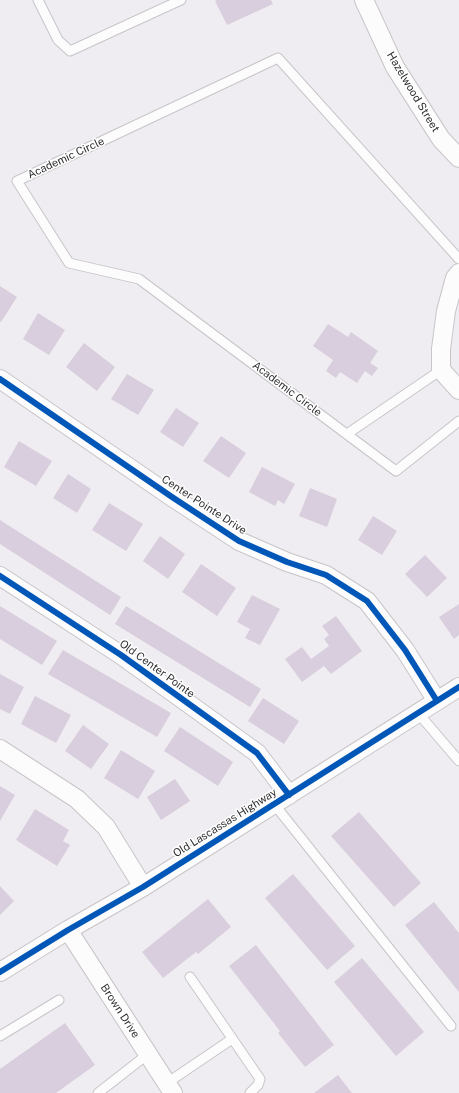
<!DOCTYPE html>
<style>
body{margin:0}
canvas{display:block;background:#efedf1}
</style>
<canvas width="459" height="1093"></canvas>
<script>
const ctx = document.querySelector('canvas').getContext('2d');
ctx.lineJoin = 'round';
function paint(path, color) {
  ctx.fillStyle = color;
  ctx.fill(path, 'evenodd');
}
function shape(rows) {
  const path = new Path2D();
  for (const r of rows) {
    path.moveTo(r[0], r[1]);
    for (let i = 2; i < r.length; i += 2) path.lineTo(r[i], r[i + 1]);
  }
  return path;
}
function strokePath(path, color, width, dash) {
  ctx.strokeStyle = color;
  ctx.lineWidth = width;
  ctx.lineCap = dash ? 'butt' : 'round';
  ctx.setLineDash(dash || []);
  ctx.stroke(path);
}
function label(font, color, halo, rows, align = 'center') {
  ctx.font = font + ' "Public Sans",sans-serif';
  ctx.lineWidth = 3;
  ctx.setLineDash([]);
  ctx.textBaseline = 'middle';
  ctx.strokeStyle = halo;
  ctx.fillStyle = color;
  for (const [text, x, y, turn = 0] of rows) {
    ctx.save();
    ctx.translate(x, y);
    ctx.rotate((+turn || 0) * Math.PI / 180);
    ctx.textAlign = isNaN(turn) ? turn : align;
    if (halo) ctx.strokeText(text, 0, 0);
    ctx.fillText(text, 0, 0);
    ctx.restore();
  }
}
const building = shape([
 [217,0,271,0,273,4,227,25,215,1],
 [0,286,17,297,1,322,0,321],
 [38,313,65,330,49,355,23,339],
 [328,324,348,337,351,332,378,351,370,363,378,368,372,376,365,371,357,383,340,372,336,378,326,371,333,360,313,346],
 [84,343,115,367,97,391,66,367],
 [127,374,154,390,138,415,111,399],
 [176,408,199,423,183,447,160,432],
 [221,436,246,453,229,478,203,461],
 [19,441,52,461,36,486,4,467],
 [262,467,295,484,284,504,278,500,275,506,249,492],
 [68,474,91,489,77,513,53,498],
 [310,488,337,499,327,527,299,516],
 [109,503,143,524,126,551,92,530],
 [373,516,397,531,382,555,358,540],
 [0,520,121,597,110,615,0,544],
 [160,536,185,554,168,579,143,561],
 [425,555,447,578,427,597,405,574],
 [201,564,236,588,217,616,182,592],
 [252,595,280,609,260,645,245,638,250,629,237,622],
 [459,604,459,635,454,639,439,617],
 [0,606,57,641,42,665,0,639],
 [126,606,261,689,250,707,115,624],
 [336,616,362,651,331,674,324,666,302,682,285,659,302,647,311,659,329,646,324,639,329,635,322,626],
 [63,650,171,713,157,737,48,674],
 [0,674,24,687,10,714,0,709],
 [35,696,71,715,56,743,21,724],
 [263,698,299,721,284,744,248,721],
 [83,725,109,744,91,769,65,751],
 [180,727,233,762,218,786,164,751],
 [121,750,155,771,138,799,104,778],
 [175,779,190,801,161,820,147,797],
 [0,786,15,795,0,821],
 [35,809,69,830,63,841,70,845,57,866,16,840],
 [359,812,421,883,394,907,331,836],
 [293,874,355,946,327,970,265,898],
 [0,886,14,901,0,915],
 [208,899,231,927,198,954,196,952,163,978,142,952],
 [434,902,459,933,459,992,405,925],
 [256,945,334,1045,305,1067,278,1033,280,1031,229,966],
 [362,958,424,1032,396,1056,334,982],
 [65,1023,95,1065,56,1093,0,1093,0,1069],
 [338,1075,352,1093,314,1093]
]);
const service = shape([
 [38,0,58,40,70,51,181,0],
 [459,259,278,58,17,181,69,263,139,279,396,471,459,421],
 [347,434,441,370],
 [418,713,459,761],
 [274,804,451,1026],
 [190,977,260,1079,258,1085,250,1093],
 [0,1036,59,1000],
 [167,1083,232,1039],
 [98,1093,148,1054]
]);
const minor = shape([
 [364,0,395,67,441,139,459,158],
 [459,273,455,278,446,311,441,349,441,370,459,390],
 [0,379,172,497,239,541,287,562,326,575,367,601,405,650,437,701],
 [0,576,121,655,257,753,289,795],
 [0,749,77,799,106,827,143,887],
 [68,930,173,1093],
 [0,972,68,930,143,887,459,687]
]);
const cycleway = shape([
 [0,379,172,497,239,541,287,562,326,575,367,601,405,650,437,701],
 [0,576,121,655,257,753,289,795],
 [0,972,68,930,143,887,459,687]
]);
const streetNames = [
 ["Hazelwood Street",413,92,59],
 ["Academic Circle",66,158,-25],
 ["Academic Circle",287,389,37],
 ["Center Pointe Drive",204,505,33],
 ["Old Center Pointe",157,669,36],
 ["Old Lascassas Highway",225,823,-32],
 ["Brown Drive",120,1011,57]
];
paint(building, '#d9cedd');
strokePath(service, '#c7c5c8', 11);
strokePath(minor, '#c7c5c8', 20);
strokePath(service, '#fdfcfd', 9);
strokePath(minor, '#fdfcfd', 18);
strokePath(cycleway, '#0057b8', 6);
label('11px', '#302f31', '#fff', streetNames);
</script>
